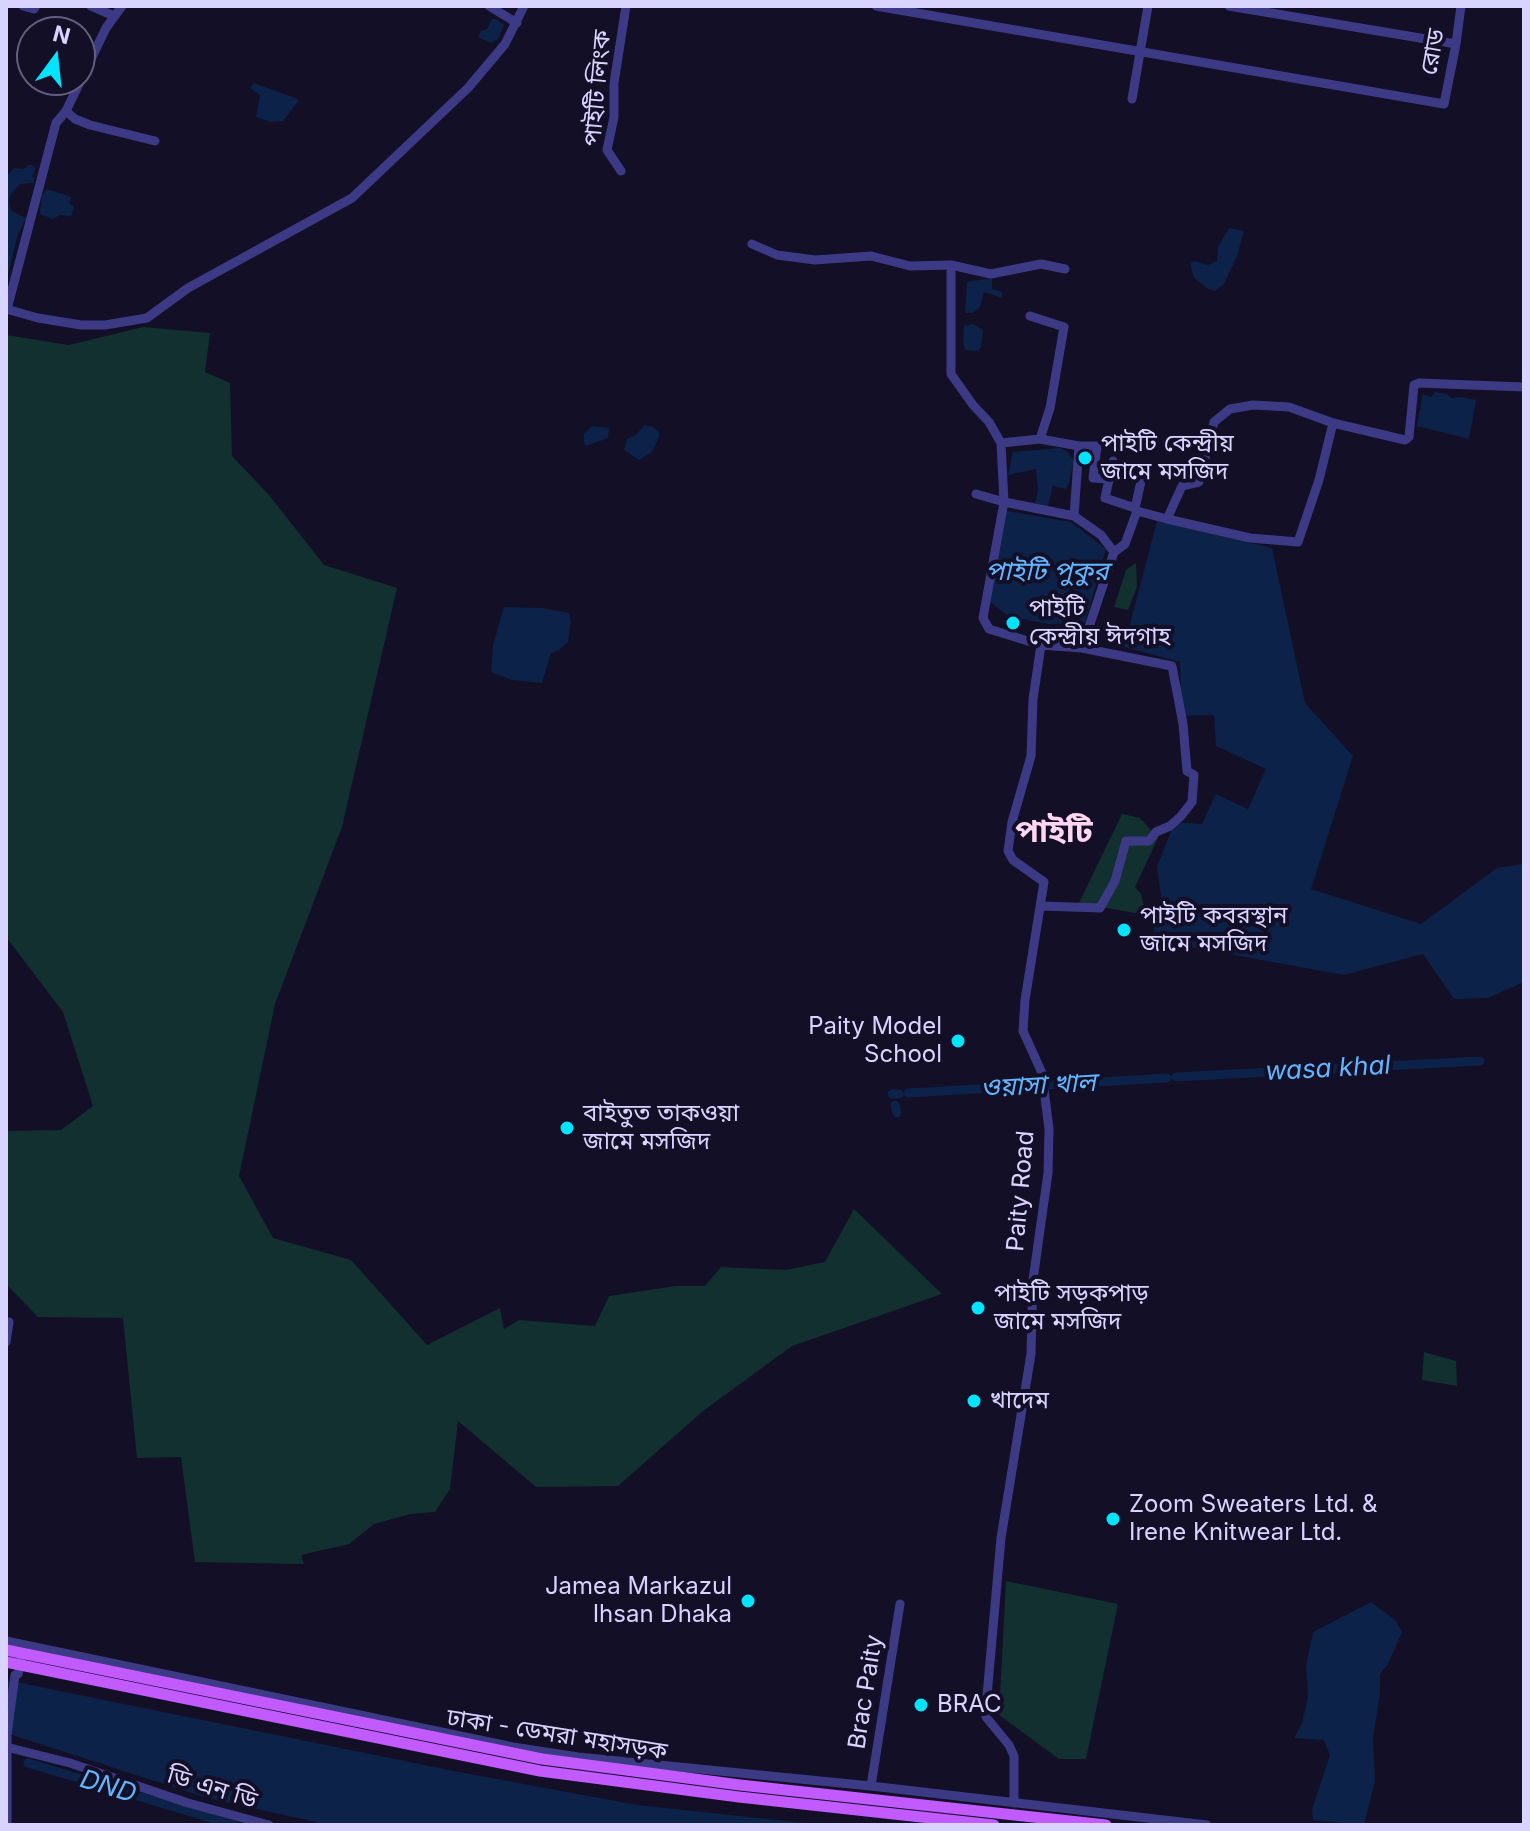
<!DOCTYPE html>
<meta charset="utf-8">
<style>
body{margin:0}
#map{position:relative;width:1530px;height:1831px;overflow:hidden;background:#130f26;font-family:Inter,sans-serif}
canvas{display:block}
.frame{position:absolute;inset:0;border:8px solid #d9d4ff;pointer-events:none}
.north{position:absolute;left:16px;top:16px;width:80px;height:80px;box-sizing:border-box;background:#130f26;border:2px solid #625e7d;border-radius:50%;rotate:15deg;font-size:22px;font-weight:700;line-height:32px;text-align:center;color:#d9d4ff}
.north::after{content:'';display:block;margin:auto;width:28px;height:36px;background:#00e5ff;clip-path:polygon(50% 0,100% 100%,50% 72%,0 100%)}
</style>
<div id="map">
<canvas width="1530" height="1831"></canvas>
<div class="frame"></div>
<div class="north">N</div>
</div>
<script>
const ctx = document.querySelector('canvas').getContext('2d');
ctx.lineJoin = 'round';
function paint(path, color) {
  ctx.fillStyle = color;
  ctx.fill(path, 'evenodd');
}
function shape(rows) {
  const path = new Path2D();
  for (const r of rows) {
    path.moveTo(r[0], r[1]);
    for (let i = 2; i < r.length; i += 2) path.lineTo(r[i], r[i + 1]);
  }
  return path;
}
function strokePath(path, color, width, dash) {
  ctx.strokeStyle = color;
  ctx.lineWidth = width;
  ctx.lineCap = dash ? 'butt' : 'round';
  ctx.setLineDash(dash || []);
  ctx.stroke(path);
}
function label(font, color, halo, rows, align = 'center') {
  ctx.font = font + ' Inter,"Noto Sans Bengali",sans-serif';
  ctx.lineWidth = 8;
  ctx.setLineDash([]);
  ctx.textBaseline = 'middle';
  ctx.strokeStyle = halo;
  ctx.fillStyle = color;
  for (const [text, x, y, turn = 0] of rows) {
    ctx.save();
    ctx.translate(x, y);
    ctx.rotate((+turn || 0) * Math.PI / 180);
    ctx.textAlign = isNaN(turn) ? turn : align;
    if (halo) ctx.strokeText(text, 0, 0);
    ctx.fillText(text, 0, 0);
    ctx.restore();
  }
}
const green = shape([
 [143,327,210,333,205,372,230,383,232,456,269,495,324,565,397,588,342,827,275,1004,239,1176,273,1238,351,1260,427,1345,500,1308,504,1329,519,1320,595,1326,609,1296,676,1286,705,1286,721,1267,786,1270,825,1262,854,1209,942,1294,792,1346,703,1411,618,1486,536,1487,458,1421,450,1489,435,1512,410,1514,374,1524,349,1544,301,1555,304,1564,195,1562,181,1457,137,1458,123,1318,38,1317,6,1284,6,1131,61,1130,93,1106,63,1012,6,937,6,335,69,345],
 [1136,563,1137,587,1128,610,1114,607,1126,570],
 [1122,814,1140,818,1158,838,1135,887,1141,894,1146,915,1079,903],
 [1424,1352,1456,1361,1457,1386,1422,1380],
 [1006,1581,1118,1604,1086,1759,1059,1759,999,1715]
]);
const water = shape([
 [492,19,496,19,504,25,498,39,491,43,478,37,481,31,487,29],
 [254,83,295,98,299,100,283,121,271,122,256,117,260,95,250,88],
 [28,165,32,165,36,169,32,176,35,178,33,183,20,184,11,194,9,200,11,211,26,218,18,234,6,283,6,177,14,168,24,169],
 [47,189,71,197,69,203,74,207,71,216,60,215,53,219,40,214,42,195],
 [1229,228,1244,231,1237,256,1224,284,1215,291,1208,289,1194,278,1190,264,1194,261,1208,265,1217,261,1218,247],
 [992,278,992,289,1002,292,1002,298,984,292,980,307,973,313,965,313,967,282],
 [973,324,983,330,981,347,978,351,965,350,963,342,964,326],
 [1435,392,1447,394,1451,398,1462,397,1476,400,1469,439,1417,426,1423,394,1431,397],
 [644,425,653,427,659,432,659,437,652,452,639,460,624,450,627,439,637,434],
 [592,426,609,428,608,438,586,446,584,443,584,434],
 [1060,448,1068,452,1074,461,1069,482,1066,489,1053,486,1047,510,1034,508,1038,490,1036,469,1008,475,1013,452],
 [1007,511,1071,522,1106,549,1085,623,1048,624,1008,616,990,602],
 [1157,521,1272,548,1305,703,1353,756,1311,889,1421,924,1497,868,1524,864,1524,982,1488,998,1454,999,1423,954,1344,975,1152,940,1161,895,1157,866,1175,822,1202,824,1216,794,1248,809,1266,769,1216,746,1214,715,1182,716,1180,662,1124,647],
 [504,607,542,608,569,613,571,621,568,642,559,650,551,653,542,683,512,680,491,672,493,645],
 [1371,1602,1396,1621,1402,1632,1388,1664,1380,1674,1380,1693,1373,1738,1375,1781,1364,1825,1313,1820,1312,1809,1330,1755,1324,1740,1294,1738,1302,1723,1308,1697,1306,1666,1313,1632],
 [6,1680,454,1771,637,1805,824,1825,329,1825,207,1798,6,1733]
]);
const canal = shape([
 [1176,1077,1480,1061],
 [908,1093,1167,1078],
 [892,1094,899,1094],
 [895,1105,897,1113],
 [28,1763,234,1825]
]);
const minor = shape([
 [23,6,34,9,36,6],
 [91,6,114,16],
 [489,6,517,23],
 [876,6,1444,104,1456,44,1461,6],
 [1229,6,1456,44],
 [1132,99,1148,6],
 [66,111,75,119,90,125,155,141],
 [621,171,607,150,614,117,614,83,626,6],
 [752,244,777,255,815,260,871,256,910,266,951,265,951,374,973,405,989,422,1001,443],
 [951,265,991,274,1041,264,1065,269],
 [6,309,38,318,81,325,105,325,147,318,188,288,352,198,468,88,505,44,524,6],
 [7,309,56,123,66,111,106,28,122,6],
 [1030,316,1064,327,1050,408,1040,439],
 [1113,461,1105,498,1135,508,1137,511,1167,519,1182,486,1199,482,1214,422,1230,409,1253,405,1289,407,1333,423],
 [976,494,1004,502,1001,443,1040,439,1079,446,1097,446,1093,478,1110,479],
 [1004,502,1074,516,1101,535,1114,552,1082,648,1041,645,989,629,983,618,1004,502],
 [1135,508,1142,477],
 [1074,516,1079,446],
 [1167,519,1250,538,1298,542,1319,480,1333,423,1405,440,1409,437,1414,385,1419,383,1524,387],
 [1114,552,1125,544,1137,511],
 [1042,906,1100,908,1115,881,1126,841,1149,841,1156,832,1170,826,1181,816,1192,802,1194,775,1187,771,1183,724,1172,666,1082,648],
 [6,1342,9,1322],
 [6,1641,513,1747,578,1757,871,1786,1207,1825],
 [6,1747,70,1763,188,1803,269,1825],
 [871,1786,900,1604],
 [1014,1803,1014,1756,1009,1745,986,1717,986,1707,1001,1538,1031,1354,1033,1280,1048,1173,1049,1129,1042,1073,1023,1031,1025,1000,1044,882,1013,860,1008,851,1012,822,1031,756,1033,699,1041,645],
 [7,1825,7,1735,15,1675,18,1674,21,1660]
]);
const majorBridge = shape([
 [6,1650,542,1759,740,1785,1106,1825],
 [6,1662,540,1771,739,1797,994,1825]
]);
const markers = [
 [1085,458,8,"#00e5ff"],
 [1013,623,8,"#00e5ff"],
 [1124,930,8,"#00e5ff"],
 [958,1041,8,"#00e5ff"],
 [567,1128,8,"#00e5ff"],
 [978,1308,8,"#00e5ff"],
 [974,1401,8,"#00e5ff"],
 [1113,1519,8,"#00e5ff"],
 [748,1601,8,"#00e5ff"],
 [921,1705,8,"#00e5ff"]
];
const streetNames = [
 ["রোড",1433,52,-80],
 ["পাইটি লিংক",598,88,-85],
 ["Paity Road",1021,1191,-85],
 ["Brac Paity",866,1692,-81],
 ["ঢাকা - ডেমরা মহাসড়ক",557,1735,9],
 ["ডি এন ডি",212,1788,17]
];
const poiNames = [
 ["পাইটি কেন্দ্রীয়",1101,444],
 ["জামে মসজিদ",1101,472],
 ["পাইটি",1029,609],
 ["কেন্দ্রীয় ঈদগাহ",1029,637],
 ["পাইটি কবরস্থান",1140,916],
 ["জামে মসজিদ",1140,944],
 ["Paity Model",942,1027,"right"],
 ["School",942,1055,"right"],
 ["বাইতুত তাকওয়া",583,1114],
 ["জামে মসজিদ",583,1142],
 ["পাইটি সড়কপাড়",994,1294],
 ["জামে মসজিদ",994,1322],
 ["খাদেম",990,1401],
 ["Zoom Sweaters Ltd. &",1129,1505],
 ["Irene Knitwear Ltd.",1129,1533],
 ["Jamea Markazul",732,1587,"right"],
 ["Ihsan Dhaka",732,1615,"right"],
 ["BRAC",937,1705]
];
const waterNames = [
 ["পাইটি পুকুর",1047,572],
 ["wasa khal",1328,1069,-3],
 ["ওয়াসা খাল",1038,1086,-3],
 ["DND",108,1787,17]
];
const districtNames = [
 ["পাইটি",1054,832]
];
paint(green, '#12302f');
paint(water, '#0c2248');
strokePath(canal, '#0c2248', 9);
strokePath(minor, '#3d3a85', 9);
strokePath(majorBridge, '#c25bff', 11);
for (const [x, y, r, color] of markers) {
  const dot = new Path2D();
  dot.arc(x, y, r, 0, 2 * Math.PI);
  ctx.fillStyle = color;
  ctx.fill(dot);
  strokePath(dot, '#130f26', 3);
}
label('24px', '#d9d4ff', '#130f26', streetNames);
label('24px', '#d9d4ff', '#130f26', poiNames, 'left');
label('italic 26px', '#62b6ff', '#130f26', waterNames);
label('bold 32px', '#ffd6f0', '#130f26', districtNames);
</script>
